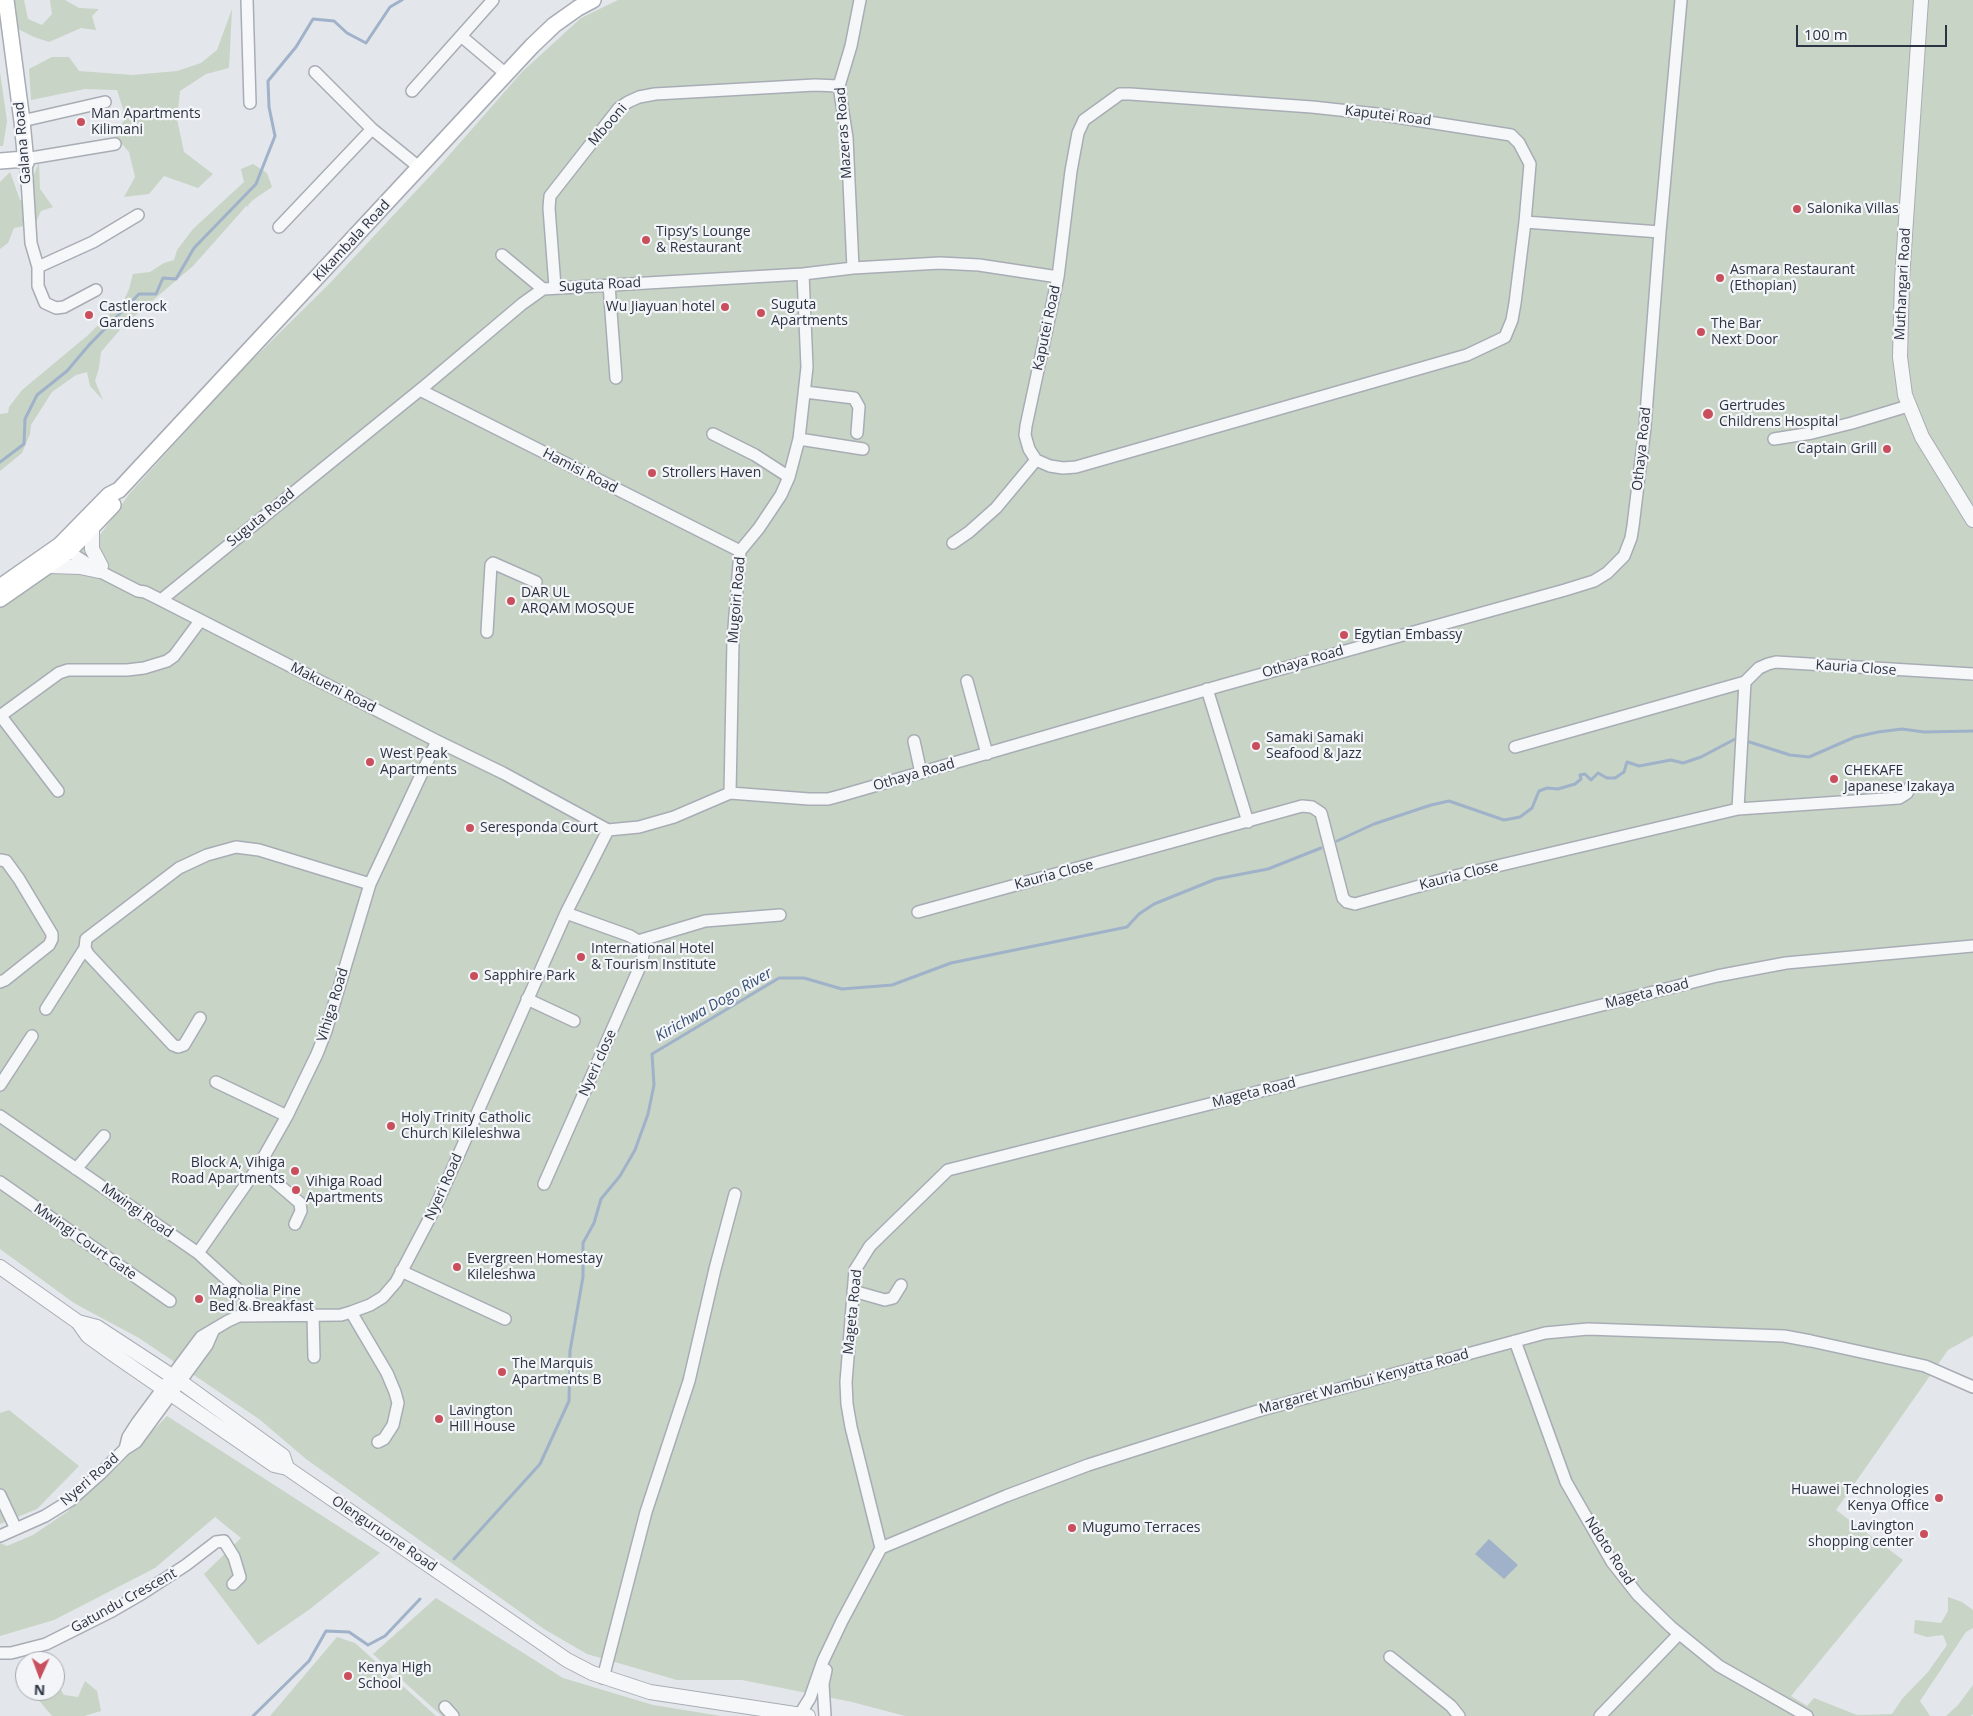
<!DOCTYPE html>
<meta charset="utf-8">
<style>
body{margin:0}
#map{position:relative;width:1973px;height:1716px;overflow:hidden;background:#e3e6eb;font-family:"Open Sans",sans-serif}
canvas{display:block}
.north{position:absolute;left:15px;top:1651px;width:50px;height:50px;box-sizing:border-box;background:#f3f5f8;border:1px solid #a3a7af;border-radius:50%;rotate:182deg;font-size:14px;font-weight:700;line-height:20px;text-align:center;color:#2c3342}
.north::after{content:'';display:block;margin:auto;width:18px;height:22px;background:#c94f5d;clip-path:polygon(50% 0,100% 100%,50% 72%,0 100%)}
.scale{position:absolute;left:1796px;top:25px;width:151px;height:22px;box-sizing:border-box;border:2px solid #2c3342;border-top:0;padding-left:6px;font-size:15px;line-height:18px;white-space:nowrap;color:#2c3342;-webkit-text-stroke:4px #f3f5f8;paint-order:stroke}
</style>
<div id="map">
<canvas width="1973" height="1716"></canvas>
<div class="north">N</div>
<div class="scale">100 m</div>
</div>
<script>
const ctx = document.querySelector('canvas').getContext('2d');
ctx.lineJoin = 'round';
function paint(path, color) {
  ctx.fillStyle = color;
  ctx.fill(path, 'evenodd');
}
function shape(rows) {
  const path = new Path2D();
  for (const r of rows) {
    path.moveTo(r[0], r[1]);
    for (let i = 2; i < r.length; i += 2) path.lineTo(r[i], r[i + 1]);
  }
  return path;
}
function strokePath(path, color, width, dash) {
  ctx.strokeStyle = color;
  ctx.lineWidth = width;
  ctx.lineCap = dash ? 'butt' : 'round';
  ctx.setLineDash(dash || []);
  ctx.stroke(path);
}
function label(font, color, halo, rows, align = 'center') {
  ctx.font = font + ' "Open Sans",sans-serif';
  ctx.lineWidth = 4.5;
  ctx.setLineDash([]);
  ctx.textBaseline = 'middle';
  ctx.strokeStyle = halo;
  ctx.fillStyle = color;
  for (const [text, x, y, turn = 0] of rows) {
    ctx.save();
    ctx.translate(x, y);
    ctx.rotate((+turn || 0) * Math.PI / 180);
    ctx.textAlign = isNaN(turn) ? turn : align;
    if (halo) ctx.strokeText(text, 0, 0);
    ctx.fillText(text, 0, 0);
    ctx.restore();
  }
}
const green = shape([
 [14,0,24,0,28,19,42,25,52,14,50,0,65,0,79,8,99,9,92,16,96,30,81,28,49,42,34,37,16,28],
 [618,0,1973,0,1973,1336,1948,1350,1836,1510,1903,1560,1791,1696,1807,1706,1814,1698,1857,1715,1892,1714,1902,1699,1928,1672,1947,1645,1943,1635,1927,1637,1914,1633,1915,1620,1941,1623,1948,1611,1948,1597,1962,1602,1973,1610,1973,1628,1966,1632,1920,1701,1930,1716,905,1716,852,1702,742,1680,677,1680,587,1654,544,1629,306,1459,259,1419,139,1338,74,1303,0,1249,0,606,36,583,100,535,130,493,238,374,332,281,444,161,522,72,581,18],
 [232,9,229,68,206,74,180,91,177,119,184,152,213,174,198,188,164,176,149,194,124,197,135,177,129,152,113,134,126,118,117,90,85,89,31,100,29,69,52,57,69,57,79,71,132,75,177,71,201,63,217,50],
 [0,72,7,121,3,146,0,146],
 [39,162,40,189,53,207,41,211,35,224,14,228,8,243,0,249,0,182,10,172,20,200,35,200,32,180],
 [253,164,267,173,272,187,253,200,248,205,249,207,246,206,241,212,193,266,124,325,101,352,99,368,95,381,103,400,90,386,87,372,76,375,52,392,31,425,30,434,22,453,0,471,0,414,8,413,9,407,22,390,87,336,124,300,129,289,133,274,150,272,164,263,174,260,177,250,193,229,244,182,241,169],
 [9,1410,79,1466,37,1509,0,1524,0,1413],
 [167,1416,380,1553,310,1609,258,1645,204,1574,241,1538,215,1517,155,1568,54,1620,0,1636,0,1543,7,1546,33,1535,67,1512,113,1471],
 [436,1598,563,1678,653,1705,721,1716,442,1716,373,1654],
 [337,1637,355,1643,436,1716,270,1716],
 [55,1681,64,1695,78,1697,85,1681,97,1691,101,1711,84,1716,52,1716,36,1697,36,1691,55,1691],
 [1973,1685,1973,1714,1971,1716,1946,1716,1958,1705]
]);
const water = shape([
 [1489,1539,1518,1565,1504,1579,1475,1554]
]);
const stream = shape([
 [0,462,24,444,25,419,37,395,67,371,89,345,139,294,156,294,163,278,176,279,194,248,256,184,275,136,269,107,268,81,296,47,313,19,334,21,347,33,366,43,390,7,402,0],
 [1337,841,1374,824,1431,805,1449,801,1504,820,1520,817,1532,808,1539,791,1547,788,1558,789,1575,784,1581,779,1580,775,1585,774,1591,780,1598,773,1607,778,1615,778,1624,772,1627,762,1639,766,1671,760,1683,763,1701,757,1737,738,1790,755,1809,757,1855,737,1878,732,1902,729,1924,732,1973,731],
 [454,1559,540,1464,569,1401,570,1351,583,1277,583,1243,594,1223,601,1199,620,1176,635,1150,648,1114,654,1085,652,1054,779,978,804,978,842,989,892,985,951,963,1127,927,1139,914,1154,904,1216,879,1268,869,1321,848],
 [253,1716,309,1661,326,1631,349,1632,368,1645,385,1636,420,1599]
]);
const minor = shape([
 [247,0,250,103],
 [461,36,506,74],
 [315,72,372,129,420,168],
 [412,91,493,0],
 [1120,94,1130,94,1312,107,1377,114,1511,135,1519,143,1530,164,1525,222,1515,303,1512,320,1505,337,1467,355,1076,467,1063,468,1050,466,1036,460,1029,449,1025,435,1026,426,1058,277,1071,171,1078,133,1084,120,1120,94],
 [22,121,105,102],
 [25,159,115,144],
 [26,163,31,243,38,267,38,286,45,303,56,308,64,307,96,290],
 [1525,222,1660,232],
 [279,227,372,129],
 [502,255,543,289],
 [38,267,93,242,138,215],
 [853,268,847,138,839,86,851,46,860,0],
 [609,285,616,378],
 [555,287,549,208,550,196,619,108,628,102,639,97,655,94,815,85,839,86],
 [420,390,740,551],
 [805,392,854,398,859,407,857,433],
 [713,434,755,455,789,477],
 [799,439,863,449],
 [1774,439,1812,433,1852,423,1908,406],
 [953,543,969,532,996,508,1036,460],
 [62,547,99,571,138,591,145,592,161,600,437,741,503,773,608,830],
 [161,600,426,385,522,304,543,289,803,274,853,268,940,263,979,265,1058,277],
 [487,632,491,565,493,563,536,582],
 [967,681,987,754],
 [1207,689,1248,822],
 [0,715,58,791],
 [0,716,59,673,68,670,127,670,144,668,167,661,174,656,200,621],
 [914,741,921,773],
 [1515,747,1745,682],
 [730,793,733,641,740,551,759,528,781,495,789,477,799,439,807,367,803,274],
 [1738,809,1899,798,1907,793,1910,787],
 [608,830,639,827,674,817,730,793,809,799,828,799,843,795,1223,685,1565,590,1594,581,1607,573,1624,556,1631,538,1633,526,1645,427,1660,232,1681,0],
 [0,860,6,861,19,879,52,934,52,939,49,945,5,980,0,982],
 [918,912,1302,806,1312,807,1321,813,1343,898,1347,902,1355,904,1459,875,1738,809,1745,682,1759,668,1768,664,1776,662,1973,674],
 [566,913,630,936,638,941,705,921,780,915],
 [527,999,574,1021],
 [46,1009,85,948],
 [200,1018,184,1045,178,1047,173,1045,88,954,85,948,86,939,179,868,207,855,236,847,259,850,370,884],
 [216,1082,287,1116],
 [0,1085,32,1036],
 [0,1116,198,1253,266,1315],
 [258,1167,300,1203,301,1211,295,1224],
 [76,1169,104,1136],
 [0,1182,170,1301],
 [544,1184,641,964,644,951,638,941],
 [198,1253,258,1167,287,1116,317,1054,326,1031,370,884,437,741],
 [401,1271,505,1319],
 [853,1291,885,1300,893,1298,901,1285],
 [351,1312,387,1373,395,1392,398,1403,393,1425,384,1439,378,1442],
 [313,1315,314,1357],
 [1515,1341,1566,1482,1612,1562,1627,1581,1638,1595,1671,1627,1719,1666,1807,1716],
 [125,1449,128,1437,137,1423,201,1337,228,1321,239,1316,341,1315,351,1312,370,1305,383,1297,396,1282,435,1208,566,913,608,830],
 [0,1495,16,1529],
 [0,1536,45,1516,71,1500,100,1474,125,1449,136,1442,207,1345,214,1329],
 [881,1548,851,1427,847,1404,846,1382,855,1270,870,1246,948,1170,1717,976,1786,963,1973,946],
 [0,1653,11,1653,46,1644,112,1611,143,1593,186,1565,216,1542,224,1541,234,1557,240,1577,233,1584],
 [1390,1657,1451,1706,1459,1716],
 [603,1678,646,1512,689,1381,715,1269,735,1194],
 [445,1707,453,1716],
 [800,1714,810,1698,823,1661,842,1621,881,1548,1006,1496,1088,1465,1261,1410,1545,1333,1588,1329,1784,1336,1811,1341,1925,1366,1973,1387],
 [825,1716,823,1684,826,1670],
 [1600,1716,1679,1634]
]);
const tertiary = shape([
 [1921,0,1902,279,1900,357,1905,395,1922,437,1973,520],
 [92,528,92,549,101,566],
 [50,566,80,567,99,571],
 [0,1267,78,1322,97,1327,181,1382,283,1456,287,1468,567,1660,592,1673,650,1692,808,1716],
 [78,1322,88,1336,113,1354,274,1465,287,1468]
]);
const secondary = shape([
 [6,0,22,121,26,163],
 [0,161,25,159],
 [0,587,60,545,109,495,119,490,532,46,554,25,578,8,593,0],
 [0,599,69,551,113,505]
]);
const markers = [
 [81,122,5,"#c94f5d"],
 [1797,209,5,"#c94f5d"],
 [646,240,5,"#c94f5d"],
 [1720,278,5,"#c94f5d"],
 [725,307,5,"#c94f5d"],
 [761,313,5,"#c94f5d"],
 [89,315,5,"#c94f5d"],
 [1701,332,5,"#c94f5d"],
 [1708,414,6,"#c94f5d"],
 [1887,449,5,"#c94f5d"],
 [652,473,5,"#c94f5d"],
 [511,601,5,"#c94f5d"],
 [1344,635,5,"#c94f5d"],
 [1256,746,5,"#c94f5d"],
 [370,762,5,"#c94f5d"],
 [1834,779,5,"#c94f5d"],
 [470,828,5,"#c94f5d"],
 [581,957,5,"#c94f5d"],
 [474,976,5,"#c94f5d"],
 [391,1126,5,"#c94f5d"],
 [295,1171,5,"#c94f5d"],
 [296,1190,5,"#c94f5d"],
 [457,1267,5,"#c94f5d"],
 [199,1299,5,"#c94f5d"],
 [502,1372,5,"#c94f5d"],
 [439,1419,5,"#c94f5d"],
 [1939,1498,5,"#c94f5d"],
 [1072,1528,5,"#c94f5d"],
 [1924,1534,5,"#c94f5d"],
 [348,1676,5,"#c94f5d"]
];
const poiNames = [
 ["Man Apartments",91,114],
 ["Kilimani",91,130],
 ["Salonika Villas",1807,209],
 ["Tipsy’s Lounge",656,232],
 ["& Restaurant",656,248],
 ["Asmara Restaurant",1730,270],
 ["(Ethopian)",1730,286],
 ["Suguta",771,305],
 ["Apartments",771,321],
 ["Castlerock",99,307],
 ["Gardens",99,323],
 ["Wu Jiayuan hotel",715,307,"right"],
 ["The Bar",1711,324],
 ["Next Door",1711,340],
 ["Gertrudes",1719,406],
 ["Childrens Hospital",1719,422],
 ["Captain Grill",1877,449,"right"],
 ["Strollers Haven",662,473],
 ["DAR UL",521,593],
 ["ARQAM MOSQUE",521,609],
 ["Egytian Embassy",1354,635],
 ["Samaki Samaki",1266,738],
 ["Seafood & Jazz",1266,754],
 ["West Peak",380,754],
 ["Apartments",380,770],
 ["CHEKAFE",1844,771],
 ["Japanese Izakaya",1844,787],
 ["Seresponda Court",480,828],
 ["International Hotel",591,949],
 ["& Tourism Institute",591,965],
 ["Sapphire Park",484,976],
 ["Holy Trinity Catholic",401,1118],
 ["Church Kileleshwa",401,1134],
 ["Block A, Vihiga",285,1163,"right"],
 ["Road Apartments",285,1179,"right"],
 ["Vihiga Road",306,1182],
 ["Apartments",306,1198],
 ["Evergreen Homestay",467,1259],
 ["Kileleshwa",467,1275],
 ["Magnolia Pine",209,1291],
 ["Bed & Breakfast",209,1307],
 ["The Marquis",512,1364],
 ["Apartments B",512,1380],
 ["Lavington",449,1411],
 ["Hill House",449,1427],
 ["Huawei Technologies",1929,1490,"right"],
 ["Kenya Office",1929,1506,"right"],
 ["Lavington",1914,1526,"right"],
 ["shopping center",1914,1542,"right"],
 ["Mugumo Terraces",1082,1528],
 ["Kenya High",358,1668],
 ["School",358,1684]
];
const streetNames = [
 ["Kaputei Road",1388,116,7],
 ["Mbooni",608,125,-49],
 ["Mazeras Road",844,133,-94],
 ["Galana Road",23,143,-95],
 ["Kikambala Road",352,241,-47],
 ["Muthangari Road",1903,284,-87],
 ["Suguta Road",600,285,-3],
 ["Kaputei Road",1047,328,-78],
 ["Othaya Road",1642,449,-84],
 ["Hamisi Road",580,471,27],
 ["Suguta Road",261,518,-39],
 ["Mugoiri Road",737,600,-85],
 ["Othaya Road",1303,662,-16],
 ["Kauria Close",1856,668,4],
 ["Makueni Road",333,688,27],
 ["Othaya Road",914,775,-16],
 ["Kauria Close",1054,875,-15],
 ["Kauria Close",1459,876,-14],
 ["Mageta Road",1647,994,-14],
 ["Vihiga Road",333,1005,-73],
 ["Nyeri close",598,1063,-66],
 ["Mageta Road",1254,1093,-14],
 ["Nyeri Road",444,1187,-66],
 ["Mwingi Road",137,1211,35],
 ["Mwingi Court Gate",85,1242,35],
 ["Mageta Road",853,1312,-84],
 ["Margaret Wambui Kenyatta Road",1364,1382,-15],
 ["Nyeri Road",90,1480,-41],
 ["Olenguruone Road",384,1534,34],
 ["Ndoto Road",1609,1551,57],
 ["Gatundu Crescent",124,1601,-29]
];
const waterNames = [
 ["Kirichwa Dogo River",714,1005,-30]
];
paint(green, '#c8d4c5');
paint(water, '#a0b2c9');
strokePath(stream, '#a0b2c9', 3);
strokePath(minor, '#a8adb5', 14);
strokePath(tertiary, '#a8adb5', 16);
strokePath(secondary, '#a8adb5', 18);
strokePath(minor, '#f6f7f9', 11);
strokePath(tertiary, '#f6f7f9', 14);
strokePath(secondary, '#fff', 15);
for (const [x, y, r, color] of markers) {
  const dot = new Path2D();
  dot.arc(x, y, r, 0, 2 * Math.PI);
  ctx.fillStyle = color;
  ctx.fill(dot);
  strokePath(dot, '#f3f5f8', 2);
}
label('14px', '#2c3342', '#f3f5f8', poiNames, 'left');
label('14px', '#2c3342', '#f3f5f8', streetNames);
label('italic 15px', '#375075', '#f3f5f8', waterNames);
</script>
